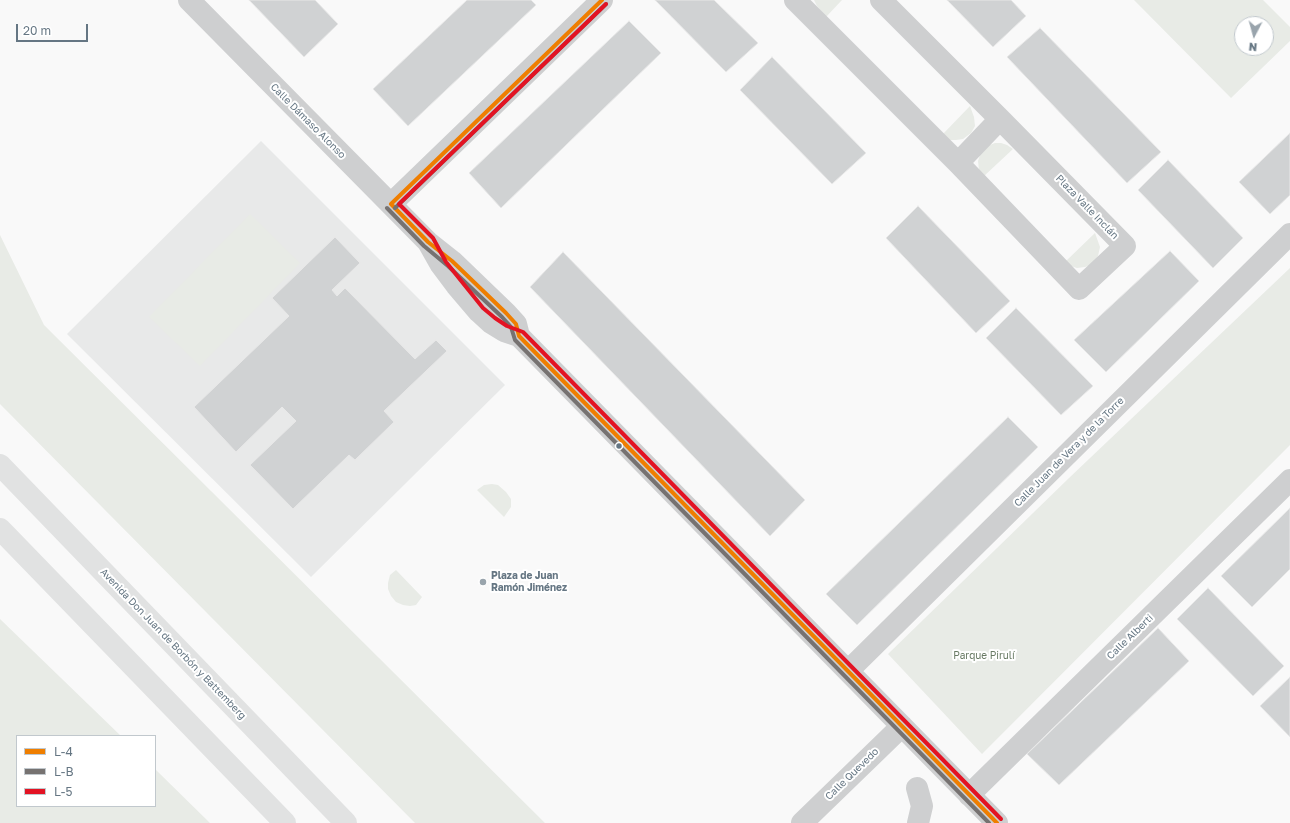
<!DOCTYPE html>
<meta charset="utf-8">
<style>
body{margin:0}
#map{position:relative;width:1290px;height:823px;overflow:hidden;background:#f9f9f9;font-family:"Golos Text",sans-serif}
canvas{display:block}
.legend{position:absolute;left:16px;top:735px;width:140px;height:72px;box-sizing:border-box;background:#fff;border:1px solid #c1c8cd;margin:0;padding:5px 7px;list-style:none;font-size:12px;color:#657683}
.legend li{display:flex;align-items:center;gap:8px;height:20px}
.legend b{width:20px;border:1px solid #c1c8cd}
.north{position:absolute;left:1234px;top:16px;width:40px;height:40px;box-sizing:border-box;background:#fff;border:1px solid #c1c8cd;border-radius:50%;rotate:186deg;font-size:11px;font-weight:700;line-height:16px;text-align:center;color:#657683}
.north::after{content:'';display:block;margin:auto;width:14px;height:18px;background:#99a4ac;clip-path:polygon(50% 0,100% 100%,50% 72%,0 100%)}
.scale{position:absolute;left:16px;top:24px;width:72px;height:18px;box-sizing:border-box;border:2px solid #657683;border-top:0;padding-left:5px;font-size:12px;line-height:14px;white-space:nowrap;color:#657683;-webkit-text-stroke:3px #fff;paint-order:stroke}
</style>
<div id="map">
<canvas width="1290" height="823"></canvas>
<ul class="legend">
<li><b style="height:5px;background:#ef7e00"></b>L-4</li>
<li><b style="height:5px;background:#767271"></b>L-B</li>
<li><b style="height:5px;background:#e31323"></b>L-5</li>
</ul>
<div class="north">N</div>
<div class="scale">20 m</div>
</div>
<script>
const ctx = document.querySelector('canvas').getContext('2d');
ctx.lineJoin = 'round';
function paint(path, color) {
  ctx.fillStyle = color;
  ctx.fill(path, 'evenodd');
}
function shape(rows) {
  const path = new Path2D();
  for (const r of rows) {
    path.moveTo(r[0], r[1]);
    for (let i = 2; i < r.length; i += 2) path.lineTo(r[i], r[i + 1]);
  }
  return path;
}
function strokePath(path, color, width, dash) {
  ctx.strokeStyle = color;
  ctx.lineWidth = width;
  ctx.lineCap = dash ? 'butt' : 'round';
  ctx.setLineDash(dash || []);
  ctx.stroke(path);
}
function label(font, color, halo, rows, align = 'center') {
  ctx.font = font + ' "Golos Text",sans-serif';
  ctx.lineWidth = 4;
  ctx.setLineDash([]);
  ctx.textBaseline = 'middle';
  ctx.strokeStyle = halo;
  ctx.fillStyle = color;
  for (const [text, x, y, turn = 0] of rows) {
    ctx.save();
    ctx.translate(x, y);
    ctx.rotate((+turn || 0) * Math.PI / 180);
    ctx.textAlign = isNaN(turn) ? turn : align;
    if (halo) ctx.strokeText(text, 0, 0);
    ctx.fillText(text, 0, 0);
    ctx.restore();
  }
}
const built = shape([
 [261,141,505,385,311,577,67,334]
]);
const green = shape([
 [814,0,842,0,826,17,817,6],
 [1134,0,1263,0,1290,27,1290,41,1231,98],
 [1242,24,1266,24,1266,48,1242,48],
 [970,106,974,117,975,126,971,133,963,139,956,140,950,140,942,135],
 [995,143,1001,143,1007,145,1013,149,983,177,979,170,978,161,981,152,987,146],
 [250,214,300,263,200,366,149,317],
 [1095,233,1100,247,1098,256,1093,264,1085,267,1077,268,1071,266,1066,261],
 [0,235,44,325,545,823,415,823,0,404],
 [1290,268,1290,445,982,754,888,654,1069,478],
 [492,484,498,485,506,492,511,499,511,507,504,517,477,490,484,485],
 [396,570,422,597,416,605,410,606,403,605,396,602,391,596,388,589,388,583,390,575],
 [0,619,121,736,17,736,17,806,155,806,155,769,210,823,0,823]
]);
const building = shape([
 [249,0,315,0,338,24,304,57,249,0],
 [467,0,531,0,536,5,408,126,373,89,467,0],
 [655,0,714,0,758,43,726,72,655,0],
 [947,0,1011,0,1026,16,993,47,947,0],
 [629,21,661,53,501,208,469,173,629,21],
 [1040,28,1161,152,1127,183,1007,57,1040,28],
 [772,57,866,153,832,184,740,90,772,57],
 [1290,133,1290,195,1270,214,1239,182,1290,133],
 [1168,160,1243,238,1213,268,1138,190,1168,160],
 [918,206,1010,301,976,333,886,238,918,206],
 [335,237,360,263,332,290,337,296,345,288,415,359,436,340,447,351,384,411,394,422,355,460,349,455,293,509,250,465,296,421,282,407,236,452,194,407,289,316,272,298,335,237],
 [1170,251,1199,281,1106,372,1074,340,1170,251],
 [563,252,805,500,770,536,530,287,563,252],
 [1016,308,1093,386,1061,415,986,338,1016,308],
 [1008,417,1038,447,857,625,826,594,1008,417],
 [1290,508,1290,569,1252,607,1221,576,1290,508],
 [1208,588,1284,666,1253,696,1177,619,1208,588],
 [1158,628,1189,661,1059,785,1027,754,1158,628],
 [1290,677,1290,737,1260,706,1290,677]
]);
const street = shape([
 [189,0,428,242,452,261,506,313,516,324,519,336],
 [795,0,958,163,1079,289,1125,246,1000,119,881,0],
 [958,163,1000,119],
 [391,204,602,0],
 [428,242,441,265,456,285,479,312,491,323,504,331,519,336,997,823],
 [848,671,1290,234],
 [917,788,922,806,918,823],
 [969,795,1290,480],
 [802,823,902,726]
]);
const primary = shape([
 [0,465,346,823],
 [0,529,285,823]
]);
const bus1 = shape([
 [391,204,428,242,452,261,506,313,516,324,519,336,997,823],
 [391,204,602,0]
]);
const bus2 = shape([
 [387,208,424,246,448,266,502,317,511,327,515,340,989,823],
 [395,208,606,4]
]);
const bus3 = shape([
 [606,4,399,204,433,238,446,262,483,308,495,318,507,326,523,332,1001,819]
]);
const markers = [
 [619,446,3.5,"#657683"],
 [483,582,4,"#99a4ac"]
];
const streetNames = [
 ["Calle Dámaso Alonso",308,121,45],
 ["Plaza Valle Inclán",1087,207,46],
 ["Calle Juan de Vera y de la Torre",1069,452,-45],
 ["Calle Alberti",1130,637,-44],
 ["Avenida Don Juan de Borbón y Battemberg",173,644,46],
 ["Calle Quevedo",852,774,-44]
];
const poiNames = [
 ["Plaza de Juan",491,576],
 ["Ramón Jiménez",491,588]
];
const parkNames = [
 ["Parque Pirulí",984,656]
];
paint(built, '#e8e9e9');
paint(green, '#e8ebe6');
paint(building, '#d0d2d3');
strokePath(building, '#e8e8e8', 1);
strokePath(street, '#cecfd0', 22);
strokePath(primary, '#e1e2e2', 22);
strokePath(bus1, '#ef7e00', 4);
strokePath(bus2, '#767271', 4);
strokePath(bus3, '#e31323', 4);
for (const [x, y, r, color] of markers) {
  const dot = new Path2D();
  dot.arc(x, y, r, 0, 2 * Math.PI);
  ctx.fillStyle = color;
  ctx.fill(dot);
  strokePath(dot, '#fff', 1.5);
}
label('10px', '#657683', '#fff', streetNames);
label('bold 10px', '#657683', '#fff', poiNames, 'left');
label('10px', '#687a64', '#fff', parkNames);
</script>
